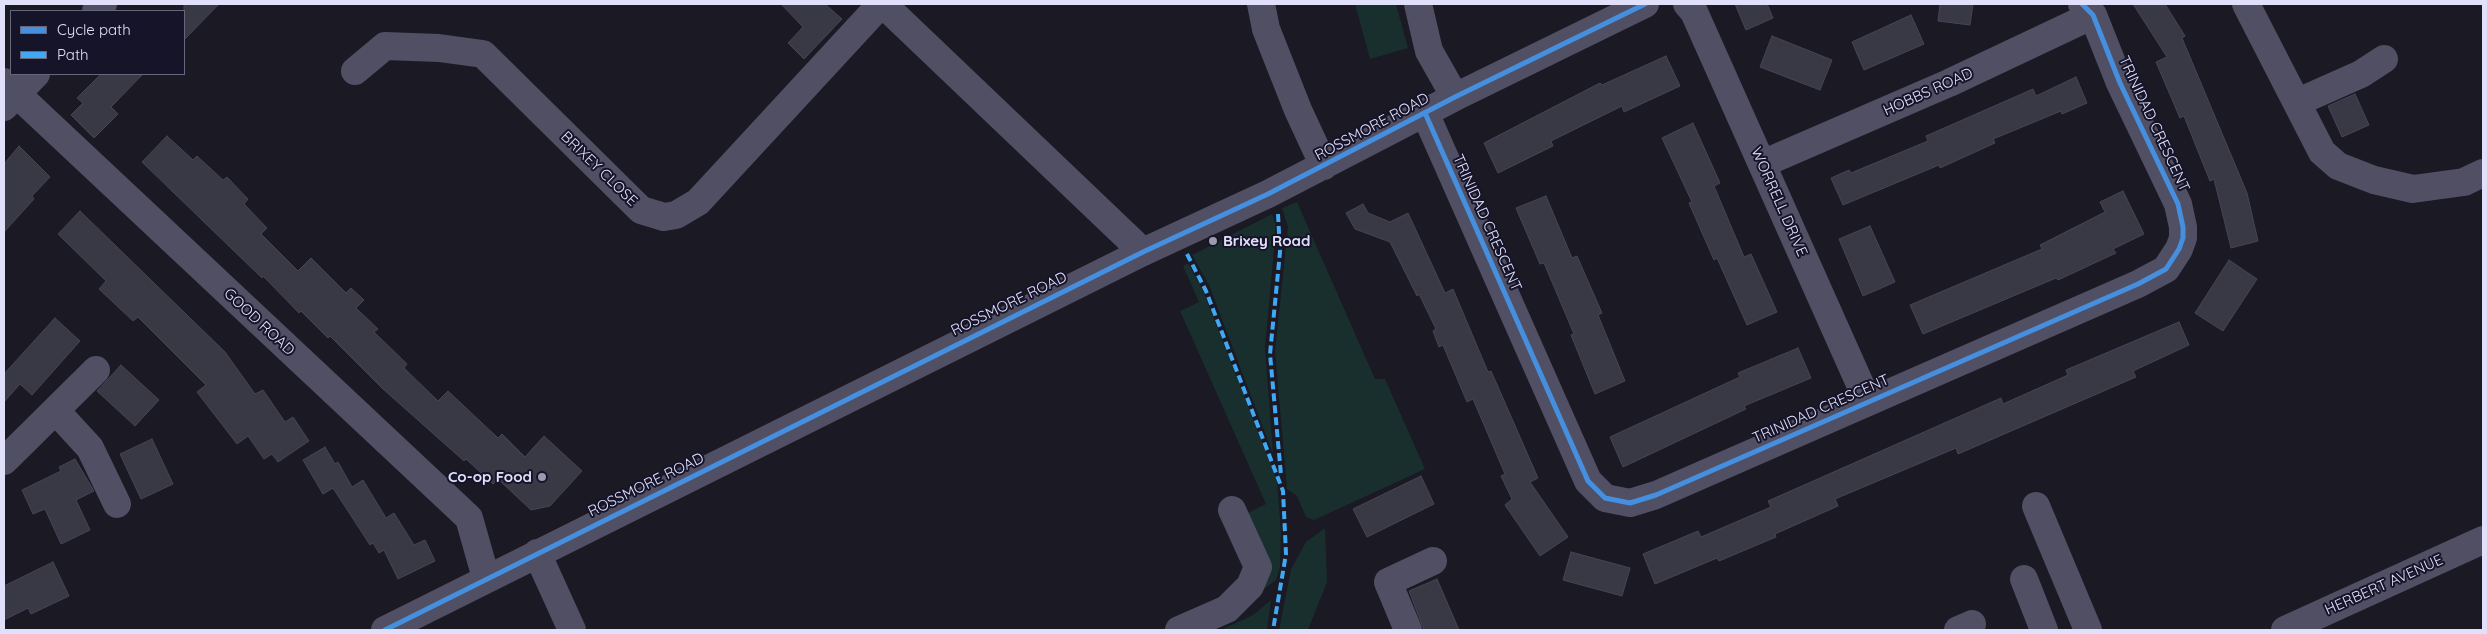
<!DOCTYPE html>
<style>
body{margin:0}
#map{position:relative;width:2487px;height:634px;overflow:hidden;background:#1a1924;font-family:Quicksand,sans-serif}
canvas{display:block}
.frame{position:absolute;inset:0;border:5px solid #e1e0fb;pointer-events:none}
.legend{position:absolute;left:10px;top:10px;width:175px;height:65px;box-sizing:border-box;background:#161429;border:1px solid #67667d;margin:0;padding:6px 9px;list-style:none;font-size:15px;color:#e1e0fb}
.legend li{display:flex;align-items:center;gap:10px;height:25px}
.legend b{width:25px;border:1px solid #67667d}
</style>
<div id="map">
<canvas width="2487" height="634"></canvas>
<div class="frame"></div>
<ul class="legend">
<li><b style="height:6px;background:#468fdf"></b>Cycle path</li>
<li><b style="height:6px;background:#3fa9f5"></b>Path</li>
</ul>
</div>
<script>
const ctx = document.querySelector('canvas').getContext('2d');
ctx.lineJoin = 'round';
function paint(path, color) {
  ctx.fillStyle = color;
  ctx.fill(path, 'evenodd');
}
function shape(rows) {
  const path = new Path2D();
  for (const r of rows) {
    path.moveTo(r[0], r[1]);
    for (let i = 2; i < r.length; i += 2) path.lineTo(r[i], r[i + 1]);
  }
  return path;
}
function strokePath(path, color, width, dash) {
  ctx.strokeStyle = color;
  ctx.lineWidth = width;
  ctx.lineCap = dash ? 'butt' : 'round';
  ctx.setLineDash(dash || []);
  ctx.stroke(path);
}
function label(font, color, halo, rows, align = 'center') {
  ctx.font = font + ' Quicksand,sans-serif';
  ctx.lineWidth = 4;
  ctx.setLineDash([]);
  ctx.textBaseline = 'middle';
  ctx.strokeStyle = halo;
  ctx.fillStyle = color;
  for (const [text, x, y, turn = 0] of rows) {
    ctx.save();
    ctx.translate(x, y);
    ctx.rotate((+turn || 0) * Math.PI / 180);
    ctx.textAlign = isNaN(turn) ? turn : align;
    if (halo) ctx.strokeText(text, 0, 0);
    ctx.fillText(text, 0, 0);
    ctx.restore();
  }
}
const green = shape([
 [1355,4,1396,4,1408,48,1370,59],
 [1297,202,1375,379,1385,379,1425,469,1314,520,1306,517,1297,496,1287,489,1275,351,1288,227,1282,208],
 [1272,214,1275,223,1275,239,1265,347,1273,454,1209,285,1192,255],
 [1188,263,1204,293,1277,481,1281,532,1280,567,1276,580,1256,595,1242,516,1266,504,1180,311,1199,302,1183,266],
 [1325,528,1327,582,1308,630,1279,630,1291,569,1306,542],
 [1271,600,1267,630,1221,630,1253,615]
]);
const building = shape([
 [184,4,219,4,184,40,184,4],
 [781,4,825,4,842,19,804,59,788,43,803,27,781,4],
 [1735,4,1767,4,1773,18,1746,30,1735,4],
 [1940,4,1973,4,1970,25,1938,21,1940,4],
 [2133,4,2165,4,2185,36,2182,38,2247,193,2258,241,2231,248,2214,179,2210,181,2184,116,2180,118,2156,62,2167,57,2133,4],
 [1911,15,1924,44,1864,70,1852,42,1911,15],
 [1772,36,1832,60,1820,90,1760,67,1772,36],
 [1666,56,1680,86,1624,112,1622,106,1551,141,1553,146,1498,173,1484,143,1600,83,1602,85,1666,56],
 [101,74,143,74,111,107,118,114,94,138,71,115,83,103,77,98,101,74],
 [2076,77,2087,103,2062,114,2061,111,1993,139,1995,143,1940,168,1939,165,1843,205,1831,178,1849,170,1851,173,1928,141,1926,136,2033,89,2036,96,2076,77],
 [2355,94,2369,125,2342,137,2328,106,2355,94],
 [1693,123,1720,183,1714,186,1744,257,1751,254,1777,312,1747,325,1717,258,1714,260,1689,203,1692,202,1662,138,1693,123],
 [167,136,193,160,197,156,223,180,227,177,248,199,244,204,267,228,261,234,298,271,311,258,346,293,351,288,364,300,356,308,378,329,374,332,407,364,404,368,438,401,448,391,498,438,502,434,525,457,544,436,582,471,550,506,531,510,498,479,493,484,466,459,464,461,383,389,330,336,328,338,301,311,299,313,263,276,262,278,142,162,167,136],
 [19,146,50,177,32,196,34,199,4,232,4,164,19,146],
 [2123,191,2144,234,2113,249,2116,253,2058,280,2056,278,1923,334,1910,305,2042,249,2040,245,2105,212,2100,202,2123,191],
 [1546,196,1572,258,1577,256,1602,313,1598,315,1625,381,1595,394,1571,335,1574,334,1544,263,1540,264,1516,208,1546,196],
 [1363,204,1368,213,1390,222,1408,213,1445,293,1453,289,1488,372,1491,371,1538,478,1530,482,1568,537,1540,556,1505,505,1512,499,1501,476,1505,474,1473,399,1467,402,1443,345,1439,347,1433,331,1436,329,1419,294,1417,296,1390,242,1355,229,1346,213,1363,204],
 [80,211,225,352,255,394,263,390,285,422,293,417,309,441,278,462,272,454,264,459,248,436,237,444,197,392,206,385,138,317,133,321,99,289,106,281,58,234,80,211],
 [1870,226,1895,282,1863,296,1839,239,1870,226],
 [2229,260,2257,279,2223,331,2195,313,2229,260],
 [55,318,80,341,32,395,20,384,4,402,4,374,55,318],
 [2179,322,2189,345,2133,371,2136,377,1958,454,1956,448,1835,499,1838,506,1775,534,1776,537,1719,561,1717,558,1655,584,1643,554,1698,531,1701,537,1771,507,1768,501,2001,398,2003,404,2068,375,2066,370,2179,322],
 [1798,348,1811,378,1744,406,1746,409,1623,467,1610,437,1740,377,1738,373,1798,348],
 [121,365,159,400,135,426,97,391,121,365],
 [152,439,173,484,141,499,120,454,152,439],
 [325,447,335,464,338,462,352,487,363,480,386,518,394,513,414,545,425,540,435,561,398,579,384,550,379,553,373,543,370,545,333,488,323,494,303,460,325,447],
 [75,459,94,491,76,500,90,530,61,544,45,509,33,514,22,490,61,471,59,467,75,459],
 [1421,476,1434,504,1367,537,1353,509,1421,476],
 [1571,552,1630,568,1622,596,1563,580,1571,552],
 [53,562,69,596,31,614,28,608,4,620,4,586,53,562],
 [1437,579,1459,630,1424,630,1409,591,1437,579]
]);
const minor = shape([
 [883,4,1143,252],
 [1261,4,1266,29,1298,110,1324,166],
 [1418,4,1429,51,1455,97],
 [1687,4,1694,12,1868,402],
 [2246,4,2322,152,2338,166,2374,180,2413,189,2464,182,2483,173],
 [96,11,103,4],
 [355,71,385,46,439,48,483,54,641,210,664,217,676,215,698,202,881,4],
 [4,82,469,518,486,578],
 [2298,102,2361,74,2384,59],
 [4,107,36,74],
 [1425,113,1588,481,1605,498,1630,503,1656,495,2138,284,2166,269,2179,249,2183,238,2183,227,2178,204,2120,83,2093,15,2082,4],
 [1762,164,1949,83,2093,15],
 [56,411,90,448,117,504],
 [4,461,96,370],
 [2036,506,2088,630],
 [537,553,572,630],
 [2024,579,2044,630],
 [385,630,1143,252,1268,194,1455,97,1645,4],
 [1179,630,1227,609,1250,586,1258,567,1232,510],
 [1408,630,1388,582,1433,561],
 [1958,630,1972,624],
 [2285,630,2483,540]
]);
const quiet = shape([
 [1278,214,1280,252,1270,354,1281,475],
 [1187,254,1206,291,1283,491,1286,554,1273,630]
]);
const cycleway = shape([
 [1425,113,1588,481,1605,498,1630,503,1656,495,2138,284,2166,269,2179,249,2183,238,2183,227,2178,204,2120,83,2093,15,2082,4],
 [385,630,1143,252,1268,194,1455,97,1645,4]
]);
const markers = [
 [1213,241,5,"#9b9ab0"],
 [542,477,5,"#9b9ab0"]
];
const streetNames = [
 ["HOBBS ROAD",1928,92,-24],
 ["TRINIDAD CRESCENT",2154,124,65],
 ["ROSSMORE ROAD",1372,127,-28],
 ["BRIXEY CLOSE",599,169,44],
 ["WORRELL DRIVE",1779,202,66],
 ["TRINIDAD CRESCENT",1487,223,66],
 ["ROSSMORE ROAD",1009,304,-26],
 ["GOOD ROAD",259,322,43],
 ["TRINIDAD CRESCENT",1821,409,-24],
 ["ROSSMORE ROAD",646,485,-26],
 ["HERBERT AVENUE",2384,585,-24]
];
const poiNames = [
 ["Brixey Road",1223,241],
 ["Co-op Food",532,477,"right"]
];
paint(green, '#182f2e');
paint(building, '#393845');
strokePath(building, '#474556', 1);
strokePath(minor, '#504f63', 28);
strokePath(quiet, '#3fa9f5', 4, [8, 4]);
strokePath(cycleway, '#468fdf', 5);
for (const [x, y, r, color] of markers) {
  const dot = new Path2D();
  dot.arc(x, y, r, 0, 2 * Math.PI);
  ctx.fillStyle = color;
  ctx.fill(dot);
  strokePath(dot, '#161429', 2);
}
label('15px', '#e1e0fb', '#161429', streetNames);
label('bold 15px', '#e1e0fb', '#161429', poiNames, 'left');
</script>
